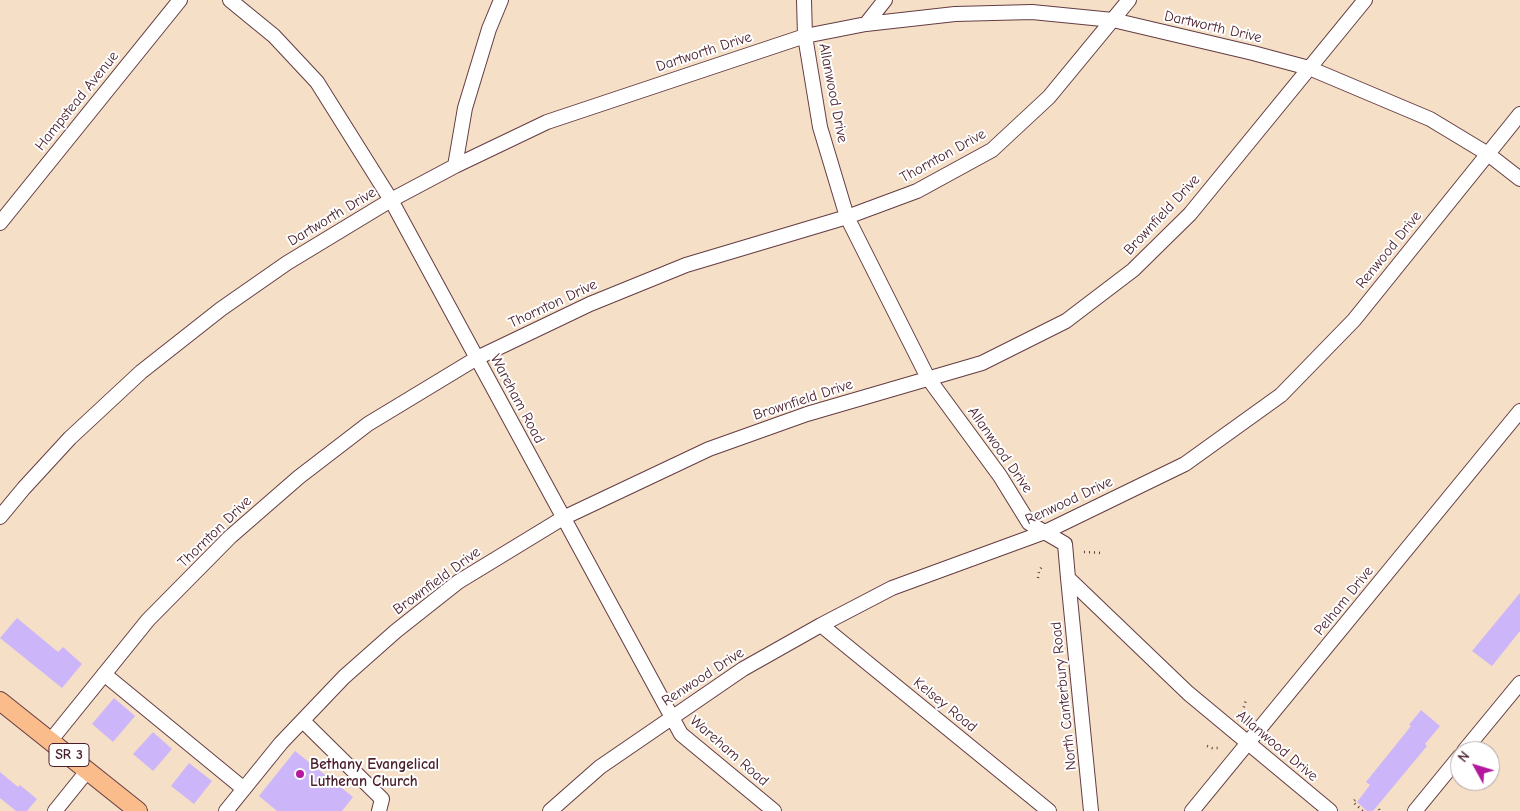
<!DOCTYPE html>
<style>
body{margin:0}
#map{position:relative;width:1520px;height:811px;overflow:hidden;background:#f5dfc6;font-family:"Comic Neue",sans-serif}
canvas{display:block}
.north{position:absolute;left:1450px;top:741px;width:50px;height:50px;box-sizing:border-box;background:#fff;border:1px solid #b7a5aa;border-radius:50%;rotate:309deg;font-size:14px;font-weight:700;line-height:20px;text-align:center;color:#4a1f2b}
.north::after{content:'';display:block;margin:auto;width:18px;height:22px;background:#b5179e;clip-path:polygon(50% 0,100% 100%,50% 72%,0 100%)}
</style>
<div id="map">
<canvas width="1520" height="811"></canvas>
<div class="north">N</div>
</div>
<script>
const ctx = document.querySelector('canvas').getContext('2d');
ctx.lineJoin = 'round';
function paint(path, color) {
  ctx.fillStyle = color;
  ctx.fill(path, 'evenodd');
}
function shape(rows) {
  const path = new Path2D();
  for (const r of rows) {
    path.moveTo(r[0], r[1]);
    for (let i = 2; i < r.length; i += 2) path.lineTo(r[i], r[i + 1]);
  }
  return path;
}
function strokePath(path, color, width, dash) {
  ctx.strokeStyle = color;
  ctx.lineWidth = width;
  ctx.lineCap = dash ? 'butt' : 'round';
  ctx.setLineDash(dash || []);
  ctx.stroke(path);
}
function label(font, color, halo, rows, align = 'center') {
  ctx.font = font + ' "Comic Neue",sans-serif';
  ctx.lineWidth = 4;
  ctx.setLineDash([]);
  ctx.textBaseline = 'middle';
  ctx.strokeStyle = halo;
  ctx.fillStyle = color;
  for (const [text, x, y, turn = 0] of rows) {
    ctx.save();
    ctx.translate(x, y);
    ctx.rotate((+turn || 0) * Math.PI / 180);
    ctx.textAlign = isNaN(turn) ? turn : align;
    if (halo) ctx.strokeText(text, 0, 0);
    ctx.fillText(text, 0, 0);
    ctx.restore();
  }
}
const building = shape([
 [1520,593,1520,631,1492,666,1472,651],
 [17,618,58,652,63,647,82,664,62,688,0,638],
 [114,698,135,716,113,742,92,724],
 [1421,710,1440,726,1425,744,1427,746,1373,811,1367,811,1357,802,1370,785,1366,782,1411,726,1409,725],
 [153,732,172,749,153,771,133,754],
 [295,751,353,797,342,811,277,811,259,796],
 [189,763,212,781,194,804,171,786],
 [0,772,18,787,20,785,37,799,27,811,16,811,0,798]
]);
const path = shape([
 [1084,552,1102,553],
 [1038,578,1039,571,1043,565],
 [1241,717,1246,700],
 [1207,746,1212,748,1221,748],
 [1355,800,1353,802,1363,811],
 [1379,809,1380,811]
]);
const minor = shape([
 [230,0,274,36,317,82,391,200,681,734,774,811],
 [804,0,805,36,820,127,847,217,928,378,1000,476,1029,523,1065,544,1068,578,1188,693,1330,811],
 [866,24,885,0],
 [455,166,465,108,489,29,501,0],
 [0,223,180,0],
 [0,517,24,488,70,438,141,372,221,309,287,263,391,200,455,166,547,122,805,36,866,24,955,14,1032,12,1113,20,1253,53,1309,68,1430,119,1488,154,1520,179],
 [1068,578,1091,811],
 [821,625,1049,811],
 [104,674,244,789],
 [303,721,382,799,379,811],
 [51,740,148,620,230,537,299,477,368,424,477,358,590,304,686,265,847,217,917,191,992,150,1049,97,1129,0],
 [1464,751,1520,683],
 [55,811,88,770],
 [226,811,281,743,344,677,396,631,458,582,563,518,709,449,807,414,982,363,1066,321,1133,270,1190,214,1365,0],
 [550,811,600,767,743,669,821,625,892,588,1045,532,1185,464,1281,395,1354,320,1520,114],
 [1192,811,1520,411],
 [1415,811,1460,756]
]);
const major = shape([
 [0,701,138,811]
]);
const markers = [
 [300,774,5,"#b5179e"]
];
const shields = [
 [69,755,40]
];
const shieldNames = [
 ["SR 3",69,755]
];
const streetNames = [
 ["Dartworth Drive",1213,27,13],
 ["Dartworth Drive",704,52,-18],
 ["Allanwood Drive",833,93,79],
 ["Hampstead Avenue",77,101,-51],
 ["Thornton Drive",943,156,-29],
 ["Brownfield Drive",1162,215,-47],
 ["Dartworth Drive",332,217,-31],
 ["Renwood Drive",1389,250,-51],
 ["Thornton Drive",553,304,-25],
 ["Wareham Road",517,399,62],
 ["Brownfield Drive",803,400,-18],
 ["Allanwood Drive",1000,450,55],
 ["Renwood Drive",1069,501,-25],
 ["Thornton Drive",215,532,-44],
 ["Brownfield Drive",437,581,-36],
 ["Pelham Drive",1344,601,-51],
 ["Renwood Drive",703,677,-33],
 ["North Canterbury Road",1064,696,-96],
 ["Kelsey Road",945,705,39],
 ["Allanwood Drive",1277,746,40],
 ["Wareham Road",729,751,41]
];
const poiNames = [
 ["Bethany Evangelical",310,765],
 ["Lutheran Church",310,782]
];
paint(building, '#ccb6f9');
strokePath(minor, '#643c42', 16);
strokePath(major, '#643c42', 20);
strokePath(path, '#643c42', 2.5, [1, 4]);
strokePath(minor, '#fff', 14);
strokePath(major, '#f9bc8a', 18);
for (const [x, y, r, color] of markers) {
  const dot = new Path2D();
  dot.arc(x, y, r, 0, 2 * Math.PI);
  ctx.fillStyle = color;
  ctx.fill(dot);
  strokePath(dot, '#fff', 2);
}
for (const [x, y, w] of shields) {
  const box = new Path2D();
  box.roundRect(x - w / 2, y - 11.5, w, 23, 4);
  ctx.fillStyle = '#fff';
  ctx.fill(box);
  strokePath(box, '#4a1f2b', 1);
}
label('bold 14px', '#4a1f2b', null, shieldNames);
label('15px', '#4a1f2b', '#fff', streetNames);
label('bold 15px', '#4a1f2b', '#fff', poiNames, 'left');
</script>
